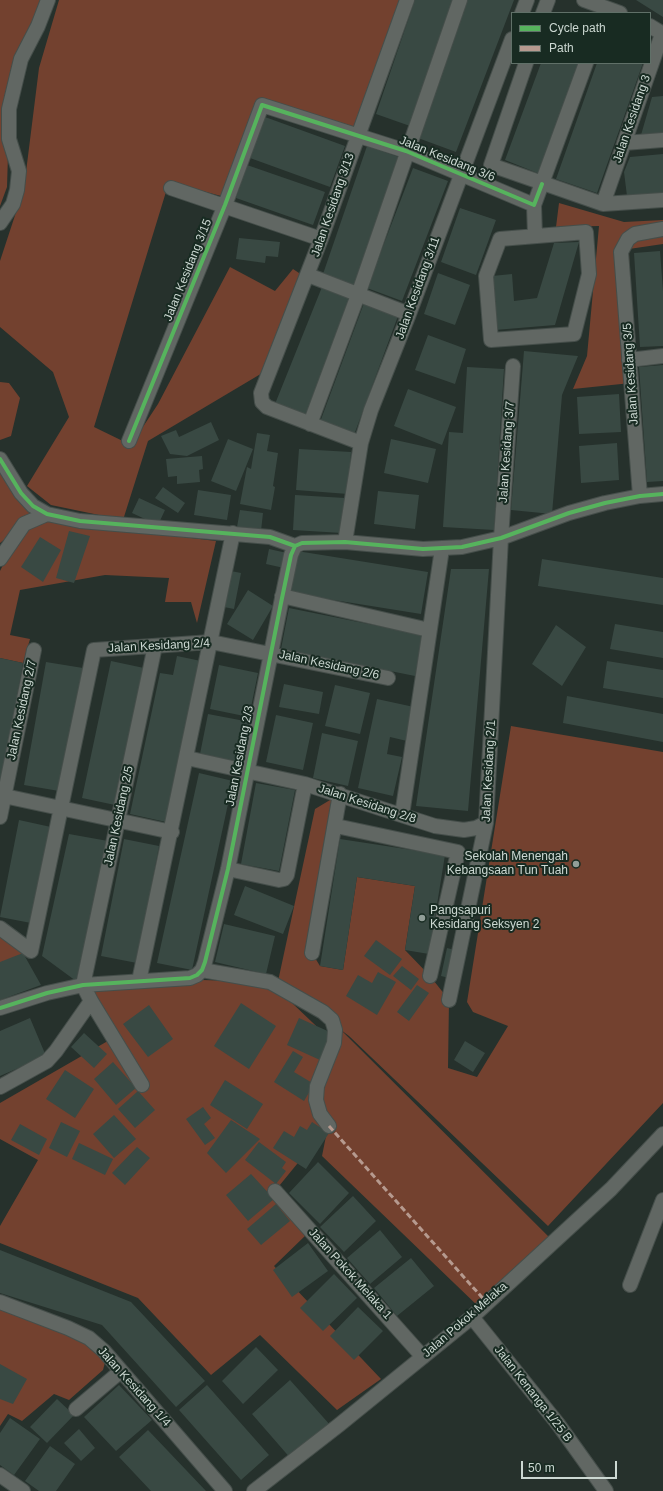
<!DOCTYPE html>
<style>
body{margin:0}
#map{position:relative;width:663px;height:1491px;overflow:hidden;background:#26312c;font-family:Helvetica,sans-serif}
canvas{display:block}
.legend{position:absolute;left:511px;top:12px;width:140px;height:52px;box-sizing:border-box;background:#182b22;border:1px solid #607068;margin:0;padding:5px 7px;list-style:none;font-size:12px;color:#ccd8d2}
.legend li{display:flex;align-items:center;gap:8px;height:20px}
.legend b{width:20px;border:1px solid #607068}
.scale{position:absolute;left:521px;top:1461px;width:96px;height:18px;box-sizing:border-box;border:2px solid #ccd8d2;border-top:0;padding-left:5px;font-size:12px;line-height:14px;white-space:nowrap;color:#ccd8d2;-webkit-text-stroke:3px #182b22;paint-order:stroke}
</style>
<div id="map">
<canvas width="663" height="1491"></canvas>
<ul class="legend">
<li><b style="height:5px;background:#56b35d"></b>Cycle path</li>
<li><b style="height:5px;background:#b69a8f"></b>Path</li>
</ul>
<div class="scale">50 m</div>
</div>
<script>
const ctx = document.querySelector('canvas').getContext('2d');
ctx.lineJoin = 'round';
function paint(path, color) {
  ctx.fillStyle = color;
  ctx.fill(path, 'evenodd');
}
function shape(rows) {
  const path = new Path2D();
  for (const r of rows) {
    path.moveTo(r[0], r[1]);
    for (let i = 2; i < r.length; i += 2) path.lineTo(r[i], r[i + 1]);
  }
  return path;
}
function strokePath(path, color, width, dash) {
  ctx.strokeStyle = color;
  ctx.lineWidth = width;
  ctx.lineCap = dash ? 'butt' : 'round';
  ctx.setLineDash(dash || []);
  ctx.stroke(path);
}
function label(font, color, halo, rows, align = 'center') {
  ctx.font = font + ' Helvetica,sans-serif';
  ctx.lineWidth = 4;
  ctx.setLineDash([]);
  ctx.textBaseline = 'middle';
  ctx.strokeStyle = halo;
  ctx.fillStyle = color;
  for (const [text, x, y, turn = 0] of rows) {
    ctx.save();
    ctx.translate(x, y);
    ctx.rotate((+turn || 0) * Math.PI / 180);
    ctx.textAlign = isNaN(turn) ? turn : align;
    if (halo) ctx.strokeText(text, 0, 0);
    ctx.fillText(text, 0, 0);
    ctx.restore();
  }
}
const green = shape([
 [0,0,48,0,21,59,8,155,7,187,0,206],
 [59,0,402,0,355,127,262,100,221,196,169,182,94,427,131,445,158,404,230,267,275,291,293,269,305,277,264,372,148,441,123,520,51,505,27,486,69,417,53,372,0,327,0,261,24,188,39,68],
 [559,203,624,222,663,220,663,244,629,249,631,383,573,389,587,356,599,226,556,227],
 [0,382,9,383,20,398,11,436,0,440],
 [0,459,38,519,216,541,197,623,191,602,165,602,169,578,105,575,20,590,10,635,30,639,23,663,0,658,0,571,23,525,0,543],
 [511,726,663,752,663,1103,548,1226,349,1036,341,1030,554,1242,481,1309,322,1156,328,1126,275,1191,306,1235,274,1266,381,1379,337,1410,260,1335,211,1375,138,1298,0,1243,0,1226,38,1160,0,1139,0,1103,113,1038,83,985,168,979,270,982,333,1042,338,1028,277,986,315,809,340,794,312,953,320,966,343,970,357,877,415,886,405,950,430,976,449,1000,448,1068,477,1077,508,1026,473,1012,467,1002],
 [0,928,31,951,0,963],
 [0,1302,107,1355,103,1370,69,1400,54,1394,22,1421,8,1414,0,1426]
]);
const building = shape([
 [415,0,455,0,410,126,376,114],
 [467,0,514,0,456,152,418,138],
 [636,0,663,0,663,17],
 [541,63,582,63,540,174,505,160],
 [597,63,643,63,597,193,556,179],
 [663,96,663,133,641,135,652,97],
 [265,117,345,146,330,187,250,158],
 [367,146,399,157,355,286,323,274],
 [663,154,663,193,627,196,624,172,630,157],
 [247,165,325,192,313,225,236,198],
 [413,168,448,181,402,301,367,288],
 [460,208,496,220,476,275,441,262],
 [239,238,280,242,278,257,266,256,265,263,236,259],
 [579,242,555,325,495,330,492,276,512,274,514,301,537,298,554,243],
 [660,251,663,291,663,346,640,347,634,253],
 [438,273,470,285,455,325,424,314],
 [322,287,352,299,305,416,275,404],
 [364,303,398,316,354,435,320,422],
 [428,335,466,349,455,384,415,370],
 [524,351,578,356,562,395,552,514,511,510],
 [663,365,663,481,647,482,639,367],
 [467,367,504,369,494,530,443,527,449,432,463,433],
 [408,389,456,407,442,445,394,426],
 [619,394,621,432,579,434,577,397],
 [211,422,219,440,187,456,170,454,161,436,176,430,179,437],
 [257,433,270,435,267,451,278,453,273,486,275,487,271,510,240,504,247,467,251,469],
 [228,439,253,449,236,491,211,481],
 [391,439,436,449,428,483,384,473],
 [617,443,619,480,581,483,579,446],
 [299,449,351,452,348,494,296,490],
 [202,456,203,469,199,470,200,482,177,484,177,476,168,477,166,459],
 [163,487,185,503,178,513,155,498],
 [198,490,231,495,227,520,194,515],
 [378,491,419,495,415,529,374,524],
 [295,495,345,498,342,533,293,530],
 [139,498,165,510,158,525,132,513],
 [240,510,263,513,261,531,237,527],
 [69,531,90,536,74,583,56,578],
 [40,537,61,550,43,582,21,567],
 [269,549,287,553,284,568,266,564],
 [297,551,428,572,421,614,290,593],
 [542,559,663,578,663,605,538,586],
 [451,569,489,569,468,811,416,806],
 [231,571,241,573,234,609,224,607],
 [248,590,273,606,253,640,227,624],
 [289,608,423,635,415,676,281,649],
 [615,624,663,632,663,658,610,649],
 [556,625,586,647,562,686,532,664],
 [177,656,201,661,166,822,130,814,160,673,173,675],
 [0,658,23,663,1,786,0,786],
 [111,661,144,668,115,805,82,798],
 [607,661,663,670,663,698,603,688],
 [46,662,83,668,59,791,24,785],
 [219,665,258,673,249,717,210,709],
 [284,684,323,692,319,714,279,707],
 [335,685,370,693,360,734,325,726],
 [567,696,663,714,663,742,563,723],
 [377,699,414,707,407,741,390,737,387,754,402,757,393,796,358,788],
 [208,714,250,722,242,763,200,754],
 [276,715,313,723,303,770,266,762],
 [322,733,358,741,348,786,313,778],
 [199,773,233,781,192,970,157,963],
 [256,783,295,790,279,871,241,864],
 [19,820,51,827,31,923,0,917],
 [69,834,108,841,76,981,42,956],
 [124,839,159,846,137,963,101,956],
 [340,839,445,855,429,954,405,950,415,886,357,877,343,970,320,966],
 [245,886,294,906,283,934,234,915],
 [224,924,275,936,266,974,215,962],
 [376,940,402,959,390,975,364,956],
 [447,948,455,950,449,978,441,976],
 [23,953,41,985,0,1000,0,962],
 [402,966,419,979,411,990,393,976],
 [378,972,396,982,377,1015,346,996,358,975,372,983],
 [417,985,429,993,409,1021,397,1012],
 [241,1003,276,1026,249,1069,214,1046],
 [149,1005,173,1039,148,1057,123,1024],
 [30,1018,46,1056,0,1076,0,1031],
 [299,1018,332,1033,320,1060,287,1045],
 [84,1033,107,1054,94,1068,71,1047],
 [465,1041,485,1053,473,1072,454,1060],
 [293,1051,303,1057,294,1072,314,1084,304,1101,274,1082],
 [113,1062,136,1088,116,1105,94,1079],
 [65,1070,94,1089,75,1118,46,1099],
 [225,1080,263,1104,247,1129,210,1105],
 [138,1091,155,1110,135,1128,118,1109],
 [203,1107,211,1118,204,1124,215,1138,205,1145,186,1119],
 [114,1115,136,1139,114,1158,93,1134],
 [231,1120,260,1139,226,1173,207,1153],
 [61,1122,80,1131,67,1157,49,1148],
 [312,1122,329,1133,306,1169,273,1148,284,1131,294,1137,300,1126,307,1130],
 [20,1124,47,1139,39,1155,11,1140],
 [259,1142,286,1162,282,1168,286,1171,276,1184,245,1160],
 [79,1143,113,1159,105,1175,72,1159],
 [137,1147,150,1158,125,1185,112,1173],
 [318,1162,349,1193,320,1224,289,1193],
 [251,1174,274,1199,248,1221,226,1195],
 [353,1196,376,1221,344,1252,320,1227],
 [276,1204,290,1221,261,1245,247,1229],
 [380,1230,402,1257,370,1284,347,1258],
 [308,1243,328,1271,292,1297,273,1270],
 [0,1250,131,1302,205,1381,176,1407,102,1325,0,1293],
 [411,1258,434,1286,397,1316,374,1288],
 [334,1274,357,1298,323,1331,300,1308],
 [358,1307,383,1331,354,1360,330,1336],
 [256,1347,278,1370,243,1404,222,1381],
 [0,1364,27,1379,13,1404,0,1399],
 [290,1380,331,1426,292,1460,252,1414],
 [119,1385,152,1420,116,1451,84,1417],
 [207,1385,269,1455,241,1480,179,1410],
 [57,1399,74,1415,47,1443,30,1427],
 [10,1418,40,1439,14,1475,0,1465,0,1433],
 [79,1429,95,1448,81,1461,64,1443],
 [148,1430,206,1491,151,1491,119,1457],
 [50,1446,75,1464,56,1491,39,1491,25,1481]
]);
const minor = shape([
 [584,0,620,13],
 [522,13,527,0],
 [543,13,548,0],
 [650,26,663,34],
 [526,63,491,165,603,204,663,200],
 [624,143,663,140],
 [171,188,321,239],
 [603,204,662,34],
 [534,205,535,236],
 [0,223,13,204,17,190,19,171,9,139,9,109,21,59,38,26,48,0],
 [586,232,589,274,574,334,491,340,486,276,500,239,586,232],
 [308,275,409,314],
 [629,360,663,356],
 [310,424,358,295,460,0],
 [129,441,225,205,262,105,406,151,534,205,586,63],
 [361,443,267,407,262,402,261,393,321,239,407,0],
 [0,459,21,493,33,506,47,514,80,521,270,537,295,546,302,543,345,542,423,549,462,547,501,538,569,513,605,503,640,496,663,494],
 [640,496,621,252,628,239,635,234,663,229],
 [345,542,361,443,371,410,409,314,512,39],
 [0,559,24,524,47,514],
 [282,596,429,630],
 [187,758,305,784,435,826,464,830,476,828,486,823],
 [0,795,172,832],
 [402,815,442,549],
 [0,817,34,650],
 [336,826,458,852,430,976],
 [228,869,279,880,284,879,287,875,305,784],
 [0,928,31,951,94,650,211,642,388,678],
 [312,953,340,794],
 [202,970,270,982,323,1012,332,1020,335,1030,334,1043,317,1086,316,1100,320,1114,329,1126],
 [139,981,233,533],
 [449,1000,486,823,501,538,513,366],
 [0,1008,47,993,83,985,190,978,197,975,202,970,205,962,228,869,281,603,291,555,295,546],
 [142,1085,91,1001,83,985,155,646],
 [0,1087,47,1061,56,1051,91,1001],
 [275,1191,423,1357],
 [630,1285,663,1200],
 [0,1302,68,1328,89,1338,104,1351,225,1491],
 [472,1317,558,1424,606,1491],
 [76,1409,121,1371],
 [0,1475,23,1491],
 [254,1491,339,1425,472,1317,611,1189,663,1134]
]);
const quiet = shape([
 [329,1126,487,1303]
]);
const cycleway = shape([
 [129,441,225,205,262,105,406,151,534,205,542,184],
 [0,459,21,493,33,506,47,514,80,521,270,537,295,546,302,543,345,542,423,549,462,547,501,538,569,513,605,503,640,496,663,494],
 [0,1008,47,993,83,985,190,978,197,975,202,970,205,962,228,869,281,603,291,555,295,546]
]);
const markers = [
 [576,864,4,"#929e98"],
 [422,918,4,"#929e98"]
];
const streetNames = [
 ["Jalan Kesidang 3",632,119,-71],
 ["Jalan Kesidang 3/6",447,159,22],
 ["Jalan Kesidang 3/13",333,205,-71],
 ["Jalan Kesidang 3/15",188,270,-68],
 ["Jalan Kesidang 3/11",418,288,-70],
 ["Jalan Kesidang 3/5",631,374,-94],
 ["Jalan Kesidang 3/7",507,452,-86],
 ["Jalan Kesidang 2/4",159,646,-3],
 ["Jalan Kesidang 2/6",329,665,12],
 ["Jalan Kesidang 2/7",22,710,-78],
 ["Jalan Kesidang 2/3",240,756,-79],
 ["Jalan Kesidang 2/1",489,771,-87],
 ["Jalan Kesidang 2/8",367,804,18],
 ["Jalan Kesidang 2/5",119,816,-78],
 ["Jalan Pokok Melaka 1",350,1274,48],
 ["Jalan Pokok Melaka",465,1320,-41],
 ["Jalan Kesidang 1/4",134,1387,48],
 ["Jalan Kenanga 1/25 B",533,1394,52]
];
const poiNames = [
 ["Sekolah Menengah",568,857],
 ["Kebangsaan Tun Tuah",568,871],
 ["Pangsapuri",430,911,"left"],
 ["Kesidang Seksyen 2",430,925,"left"]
];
paint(green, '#73412f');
paint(building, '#394943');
strokePath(minor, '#454e4a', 16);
strokePath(minor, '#616763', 14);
strokePath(quiet, '#b69a8f', 3, [6, 3]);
strokePath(cycleway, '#56b35d', 4);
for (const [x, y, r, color] of markers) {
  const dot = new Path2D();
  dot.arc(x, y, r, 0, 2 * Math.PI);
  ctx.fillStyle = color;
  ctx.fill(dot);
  strokePath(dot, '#182b22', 1.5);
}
label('12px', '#ccd8d2', '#182b22', streetNames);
label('12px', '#ccd8d2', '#182b22', poiNames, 'right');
</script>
